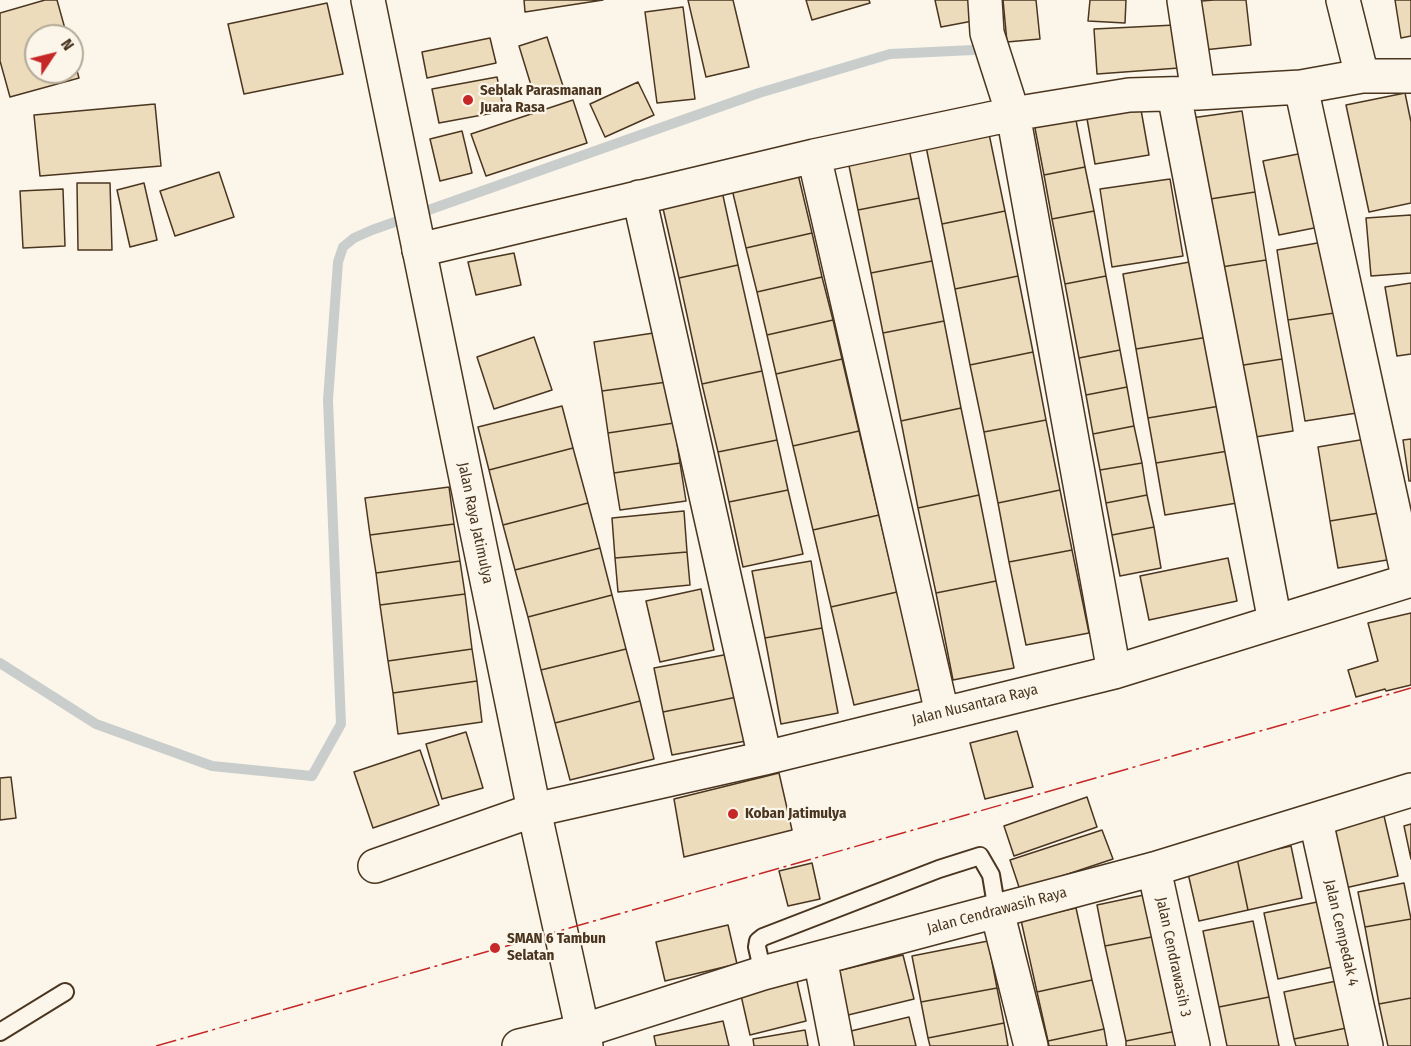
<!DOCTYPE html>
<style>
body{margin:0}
#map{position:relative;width:1411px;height:1046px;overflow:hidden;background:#fbf6e9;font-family:"Fira Sans Condensed",sans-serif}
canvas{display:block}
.north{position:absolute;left:24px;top:24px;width:60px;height:60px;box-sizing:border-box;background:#fbf6e9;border:2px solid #b4a999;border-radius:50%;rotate:55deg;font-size:16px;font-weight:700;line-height:24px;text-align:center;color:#4a3520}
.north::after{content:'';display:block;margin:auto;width:21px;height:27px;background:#c62828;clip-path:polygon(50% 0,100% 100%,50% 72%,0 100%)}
</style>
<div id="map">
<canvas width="1411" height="1046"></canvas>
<div class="north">N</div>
</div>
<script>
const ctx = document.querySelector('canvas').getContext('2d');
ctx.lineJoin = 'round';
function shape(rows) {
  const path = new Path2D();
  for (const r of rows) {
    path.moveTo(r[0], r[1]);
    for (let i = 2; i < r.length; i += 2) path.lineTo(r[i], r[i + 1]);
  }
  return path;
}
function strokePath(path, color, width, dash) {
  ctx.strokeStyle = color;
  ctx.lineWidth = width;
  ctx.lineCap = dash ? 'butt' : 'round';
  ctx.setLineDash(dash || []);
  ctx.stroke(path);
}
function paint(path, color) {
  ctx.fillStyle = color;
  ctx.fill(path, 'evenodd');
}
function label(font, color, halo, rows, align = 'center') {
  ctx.font = font + ' "Fira Sans Condensed",sans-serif';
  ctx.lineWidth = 4.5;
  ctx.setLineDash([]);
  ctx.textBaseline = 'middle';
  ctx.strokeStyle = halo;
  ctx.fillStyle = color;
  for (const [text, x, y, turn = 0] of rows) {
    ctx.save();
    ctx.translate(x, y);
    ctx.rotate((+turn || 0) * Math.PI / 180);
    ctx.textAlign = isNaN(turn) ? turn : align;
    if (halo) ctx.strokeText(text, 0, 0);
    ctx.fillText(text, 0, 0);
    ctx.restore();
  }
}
const stream = shape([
 [0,663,96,724,212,766,312,776,341,724,328,400,338,262,343,247,354,238,372,230,759,93,890,54,973,50]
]);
const building = shape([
 [45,0,57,0,67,36,36,36,36,72,72,72,72,53,79,78,10,97,0,61,0,13,45,0],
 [524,0,603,0,525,12,524,0],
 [688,0,733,0,749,67,706,77,688,0],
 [806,0,869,0,870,3,812,20,806,0],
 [935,0,974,0,978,20,941,27,935,0],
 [1003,0,1036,0,1040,39,1007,42,1003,0],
 [1090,0,1126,0,1125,23,1088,21,1090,0],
 [1214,0,1246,0,1251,45,1194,51,1189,2,1214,0],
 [1395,0,1411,0,1411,36,1401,38,1395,0],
 [327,3,343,74,244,94,228,24,327,3],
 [683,7,695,99,657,103,645,12,683,7],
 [1175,25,1179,68,1097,74,1094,29,1175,25],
 [547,37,563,86,534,95,519,46,547,37],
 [490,38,496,63,427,78,422,52,490,38],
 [497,77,504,111,439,123,432,89,497,77],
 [638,82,654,115,605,137,590,104,638,82],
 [1405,93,1411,122,1411,203,1369,212,1346,105,1405,93],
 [573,100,587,143,486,176,471,134,573,100],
 [155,104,161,166,40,176,34,115,155,104],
 [1140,104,1149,155,1095,164,1086,113,1140,104],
 [1242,111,1255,192,1204,200,1191,118,1242,111],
 [1075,115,1085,167,1044,175,1034,123,1075,115],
 [988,129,1005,211,942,224,925,142,988,129],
 [462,131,472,173,440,181,430,139,462,131],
 [908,144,919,198,858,210,847,156,908,144],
 [1313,151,1329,225,1279,235,1263,161,1313,151],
 [1085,167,1094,211,1052,219,1044,175,1085,167],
 [797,170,812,233,746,248,731,185,797,170],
 [219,172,234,217,175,236,160,191,219,172],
 [1170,179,1183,256,1112,267,1100,189,1170,179],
 [77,183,110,183,112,250,78,250,77,183],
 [144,183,157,240,130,247,117,190,144,183],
 [63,189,65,246,23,248,20,191,63,189],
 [722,191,738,265,679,278,662,204,722,191],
 [1255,192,1266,260,1215,268,1204,200,1255,192],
 [919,198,932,261,871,273,858,210,919,198],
 [1005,211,1018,276,955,289,942,224,1005,211],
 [1094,211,1106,276,1065,284,1052,219,1094,211],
 [1411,215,1411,273,1371,276,1366,218,1411,215],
 [812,233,822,277,757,292,746,248,812,233],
 [1329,241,1341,312,1288,320,1277,250,1329,241],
 [514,253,521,285,476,295,468,262,514,253],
 [1266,260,1282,359,1231,367,1215,268,1266,260],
 [932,261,944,321,883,333,871,273,932,261],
 [1195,261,1208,337,1136,349,1123,274,1195,261],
 [738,265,762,371,702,384,679,278,738,265],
 [1018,276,1033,352,970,365,955,289,1018,276],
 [1106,276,1120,350,1079,358,1065,284,1106,276],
 [822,277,833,320,767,335,757,292,822,277],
 [1411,283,1411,354,1397,356,1385,287,1411,283],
 [1341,312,1357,413,1305,421,1288,320,1341,312],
 [833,320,842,359,776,374,767,335,833,320],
 [944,321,961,408,901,421,883,333,944,321],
 [660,332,667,382,602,391,594,342,660,332],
 [534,337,552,390,494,409,477,357,534,337],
 [1208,337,1220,406,1148,418,1136,349,1208,337],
 [1120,350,1127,387,1086,395,1079,358,1120,350],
 [1033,352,1046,420,984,432,970,365,1033,352],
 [842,359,859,431,793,446,776,374,842,359],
 [1282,359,1293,431,1243,439,1231,367,1282,359],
 [762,371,777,440,718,452,702,384,762,371],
 [667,382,674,423,608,433,602,391,667,382],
 [1127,387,1134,426,1093,434,1086,395,1127,387],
 [562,406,573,448,489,470,478,427,562,406],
 [1220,406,1228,451,1156,463,1148,418,1220,406],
 [961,408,979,495,918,508,901,421,961,408],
 [1046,420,1060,490,998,503,984,432,1046,420],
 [674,423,680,463,614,473,608,433,674,423],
 [1134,426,1142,463,1100,470,1093,434,1134,426],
 [859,431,879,515,813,530,793,446,859,431],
 [1366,439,1379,513,1330,521,1318,447,1366,439],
 [1411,439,1411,481,1409,481,1403,440,1411,439],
 [777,440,788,490,729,502,718,452,777,440],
 [573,448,588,503,503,525,489,470,573,448],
 [1228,451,1237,503,1165,515,1156,463,1228,451],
 [680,463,686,501,620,510,614,473,680,463],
 [1142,463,1147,495,1106,503,1100,470,1142,463],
 [449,487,454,524,370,535,365,498,449,487],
 [788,490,803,554,743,567,729,502,788,490],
 [1060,490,1072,550,1009,562,998,503,1060,490],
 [979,495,996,581,936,593,918,508,979,495],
 [1147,495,1154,527,1112,535,1106,503,1147,495],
 [588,503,600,548,515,570,503,525,588,503],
 [684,511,687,552,615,558,612,518,684,511],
 [1379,513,1387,560,1338,568,1330,521,1379,513],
 [879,515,897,592,831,607,813,530,879,515],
 [454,524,460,561,376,573,370,535,454,524],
 [1154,527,1161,568,1120,576,1112,535,1154,527],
 [600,548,612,595,528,617,515,570,600,548],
 [1072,550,1089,633,1026,645,1009,562,1072,550],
 [687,552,690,585,618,592,615,558,687,552],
 [1228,558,1237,601,1149,620,1140,576,1228,558],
 [460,561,465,594,380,605,376,573,460,561],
 [811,561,822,628,765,638,752,571,811,561],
 [996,581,1014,668,953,680,936,593,996,581],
 [701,589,714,650,660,662,646,601,701,589],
 [897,592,921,689,854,705,831,607,897,592],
 [465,594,472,649,388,661,380,605,465,594],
 [612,595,626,649,541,670,528,617,612,595],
 [1411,613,1411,685,1386,691,1385,689,1356,697,1348,670,1378,661,1368,623,1411,613],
 [822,628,838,713,781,724,765,638,822,628],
 [472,649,477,681,393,693,388,661,472,649],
 [626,649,640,701,555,723,541,670,626,649],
 [729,654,737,697,663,712,654,668,729,654],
 [477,681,482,722,398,734,393,693,477,681],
 [737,697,746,741,672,755,663,712,737,697],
 [640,701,654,759,570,780,555,723,640,701],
 [1017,731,1033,787,985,799,970,743,1017,731],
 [466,732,483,788,442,799,426,744,466,732],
 [420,750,439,805,373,828,354,772,420,750],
 [779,773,792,830,684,857,674,799,779,773],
 [11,777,16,818,0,820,0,778,11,777],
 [1087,797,1097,827,1014,856,1004,826,1087,797],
 [1384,816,1398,876,1345,888,1331,829,1384,816],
 [1411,824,1411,859,1404,826,1411,824],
 [1102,830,1113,859,1020,890,1010,860,1102,830],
 [1291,846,1302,898,1248,910,1237,858,1291,846],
 [1237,858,1248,910,1199,921,1187,869,1237,858],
 [812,863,820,899,788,906,779,871,812,863],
 [1404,883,1411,919,1365,927,1358,892,1404,883],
 [1158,892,1167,934,1105,946,1097,905,1158,892],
 [1317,902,1332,967,1278,979,1264,913,1317,902],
 [1076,908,1092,980,1037,992,1021,920,1076,908],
 [1411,919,1411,998,1379,1004,1365,927,1411,919],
 [1253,921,1269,997,1219,1007,1203,931,1253,921],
 [728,925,737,964,665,981,656,942,728,925],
 [1167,934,1187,1029,1126,1041,1105,946,1167,934],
 [988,941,997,988,921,1002,912,956,988,941],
 [903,955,914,999,840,1017,829,973,903,955],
 [796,977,806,1021,750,1035,740,991,796,977],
 [1092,980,1104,1029,1048,1041,1037,992,1092,980],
 [1341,980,1351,1027,1294,1039,1284,992,1341,980],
 [997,988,1004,1023,928,1038,921,1002,997,988],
 [1269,997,1279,1046,1227,1046,1219,1007,1269,997],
 [1411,998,1411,1046,1388,1046,1379,1004,1411,998],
 [909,1017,916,1046,854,1046,851,1031,909,1017],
 [723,1021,729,1046,656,1046,654,1036,723,1021],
 [1004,1023,1008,1046,930,1046,928,1038,1004,1023],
 [1351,1027,1355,1046,1296,1046,1294,1039,1351,1027],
 [1104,1029,1107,1046,1049,1046,1048,1041,1104,1029],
 [1187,1029,1190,1046,1126,1046,1126,1041,1187,1029],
 [805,1030,808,1046,754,1046,753,1039,805,1030]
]);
const service = shape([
 [763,973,757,947,758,941,763,937,939,869,980,856,991,875,997,911],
 [0,1032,65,992]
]);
const minor = shape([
 [985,0,987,33,1013,114,1129,95,1198,93,1301,87,1362,76,1411,76],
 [1184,0,1198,93],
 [1343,0,1362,76],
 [1301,87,1409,581],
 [1174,94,1275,622],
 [814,156,942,713],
 [639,197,765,758],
 [419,250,814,156,1013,114,1114,672],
 [1316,821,1366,1046],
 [375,866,534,810,765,758,1114,672,1411,580],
 [1154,869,1193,1046],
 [997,911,1031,1046],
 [820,958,837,1046],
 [519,1046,582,1031,763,973,1154,869,1411,790]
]);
const secondary = shape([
 [368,0,534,810,586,1046]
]);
const power = shape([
 [156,1046,1411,688]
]);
const markers = [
 [468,100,6,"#c62828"],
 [733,814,6,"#c62828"],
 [495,948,6,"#c62828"]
];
const poiNames = [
 ["Seblak Parasmanan",480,91],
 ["Juara Rasa",480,108],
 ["Koban Jatimulya",745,814],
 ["SMAN 6 Tambun",507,939],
 ["Selatan",507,956]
];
const streetNames = [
 ["Jalan Raya Jatimulya",475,523,78],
 ["Jalan Nusantara Raya",975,705,-14],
 ["Jalan Cendrawasih Raya",997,911,-15],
 ["Jalan Cempedak 4",1341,933,77],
 ["Jalan Cendrawasih 3",1173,957,78]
];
strokePath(stream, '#c9cecd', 10);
paint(building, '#ecdcbc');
strokePath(building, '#4a3520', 1.5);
strokePath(service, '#4a3520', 20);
strokePath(minor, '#4a3520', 36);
strokePath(secondary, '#4a3520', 36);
strokePath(service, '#fbf6e9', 16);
strokePath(minor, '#fbf6e9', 33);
strokePath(secondary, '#fbf6e9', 33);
strokePath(power, '#c62828', 1.5, [21, 4.5, 3, 4.5]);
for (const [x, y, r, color] of markers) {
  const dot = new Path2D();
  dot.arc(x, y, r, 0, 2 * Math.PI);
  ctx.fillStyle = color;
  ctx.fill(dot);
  strokePath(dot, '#fbf6e9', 2);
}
label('bold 15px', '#4a3520', '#fbf6e9', poiNames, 'left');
label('15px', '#4a3520', '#fbf6e9', streetNames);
</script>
